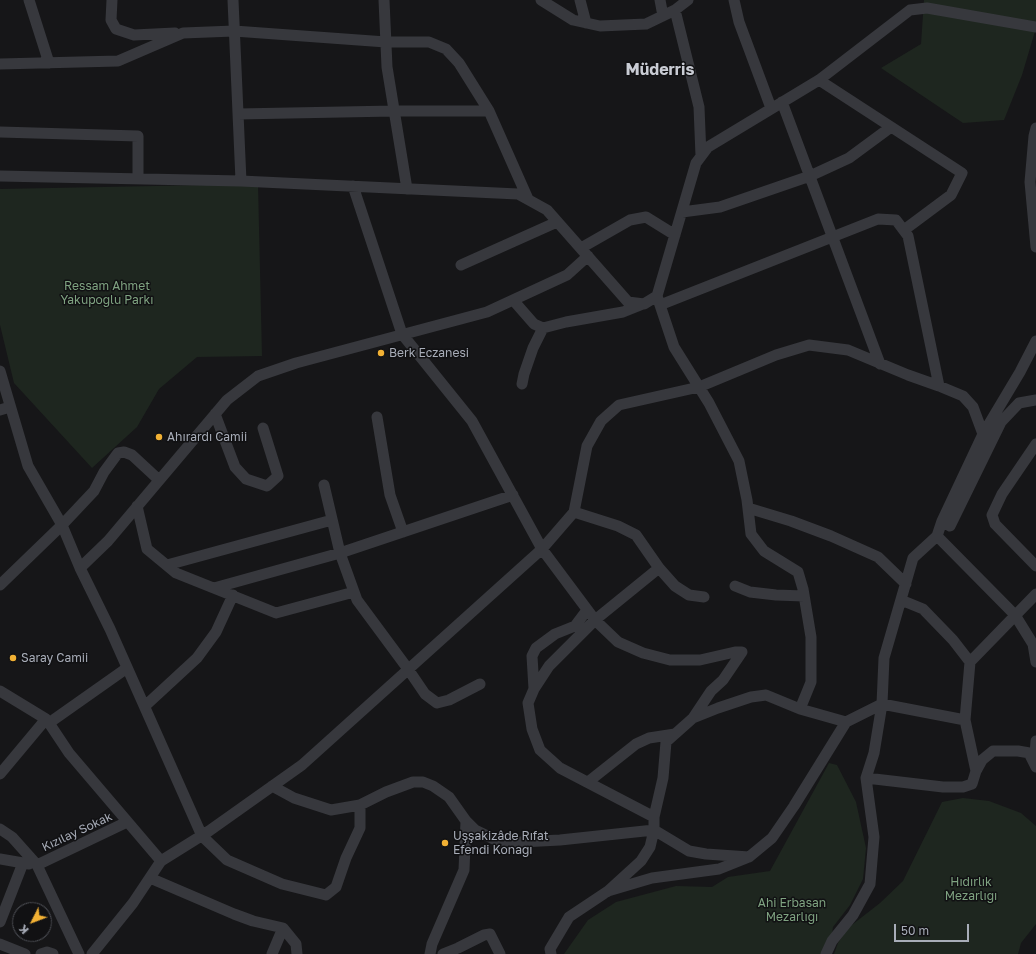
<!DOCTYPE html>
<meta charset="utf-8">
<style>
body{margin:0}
#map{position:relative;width:1036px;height:954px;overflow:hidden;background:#161618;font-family:"Golos Text",sans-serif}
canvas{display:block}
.north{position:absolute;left:12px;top:902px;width:40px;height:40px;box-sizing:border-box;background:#111113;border:1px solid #4d4f55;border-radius:50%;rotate:228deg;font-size:11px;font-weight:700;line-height:16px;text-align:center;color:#a8adb8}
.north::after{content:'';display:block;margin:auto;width:14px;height:18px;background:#f2b134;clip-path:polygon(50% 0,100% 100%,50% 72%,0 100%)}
.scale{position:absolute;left:894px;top:924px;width:75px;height:18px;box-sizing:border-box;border:2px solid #a8adb8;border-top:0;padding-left:5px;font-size:12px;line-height:14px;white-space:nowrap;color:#a8adb8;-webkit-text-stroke:3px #111113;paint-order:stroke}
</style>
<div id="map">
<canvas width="1036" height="954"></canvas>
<div class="north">K</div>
<div class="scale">50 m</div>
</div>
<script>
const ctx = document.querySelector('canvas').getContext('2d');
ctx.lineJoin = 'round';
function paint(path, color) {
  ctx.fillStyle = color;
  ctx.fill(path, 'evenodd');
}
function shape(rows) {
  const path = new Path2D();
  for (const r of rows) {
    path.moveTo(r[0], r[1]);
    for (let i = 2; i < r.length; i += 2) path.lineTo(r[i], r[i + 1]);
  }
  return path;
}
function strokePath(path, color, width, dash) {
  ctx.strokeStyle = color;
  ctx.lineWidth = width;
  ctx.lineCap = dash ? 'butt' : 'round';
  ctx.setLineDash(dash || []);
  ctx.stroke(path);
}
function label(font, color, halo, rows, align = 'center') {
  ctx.font = font + ' "Golos Text",sans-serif';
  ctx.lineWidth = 3;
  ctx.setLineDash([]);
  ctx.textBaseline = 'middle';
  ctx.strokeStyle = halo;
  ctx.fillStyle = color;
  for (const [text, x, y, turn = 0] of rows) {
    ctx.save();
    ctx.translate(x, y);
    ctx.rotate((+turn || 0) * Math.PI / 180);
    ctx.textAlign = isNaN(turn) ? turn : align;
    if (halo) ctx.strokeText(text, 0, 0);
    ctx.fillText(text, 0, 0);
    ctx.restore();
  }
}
const green = shape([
 [924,0,1036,0,1036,28,1022,75,1004,120,963,123,881,68,921,44],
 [258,184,262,356,197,357,159,389,137,427,92,468,14,383,0,325,0,189],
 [829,763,837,765,856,802,866,848,863,879,850,905,833,927,832,934,823,954,564,954,588,920,616,902,676,886,712,887,728,877,770,871],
 [963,798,989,801,1021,813,1036,826,1036,924,1021,943,1018,954,834,954,838,943,848,928,880,903,903,881,942,802]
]);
const minor = shape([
 [29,0,49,63],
 [112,0,111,20,116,29,134,35,175,33],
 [233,0,241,181],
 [384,0,387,67,407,189],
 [541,0,573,20,600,26,646,24,675,10,688,0],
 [580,0,586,23],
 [660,0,663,16],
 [734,0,739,22,771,108],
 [675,10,699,107,701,156],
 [0,64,118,61,183,33,234,31,386,42,429,42,446,49,459,63,489,111,528,199],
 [819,80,962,173,951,195,904,230],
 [782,102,880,364],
 [238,114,394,111,489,111],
 [1036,128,1034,136,1030,182,1036,247],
 [0,132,138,136,138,179],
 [0,176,241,181,518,194,547,210,628,302,644,304,657,296,696,163,708,147,819,80,910,10,927,8,1036,27],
 [353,186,402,334,472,421,542,549,595,620,618,642,643,653,670,660,700,660,735,652,742,652,723,680,711,691,693,718],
 [682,212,720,207,810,176,849,158,891,127],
 [581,248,630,220,646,217,675,235],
 [461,265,557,222],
 [657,296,674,347,709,403,739,461,747,500,751,534,764,551,798,572,803,589,811,637,811,682,800,709],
 [513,300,534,324,543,328,566,322,623,312,643,304],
 [660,305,878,219,896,220,908,236,939,386],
 [0,371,28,466,62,525,80,568,110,629,202,836,227,860,282,884,326,895,336,887,346,858,360,828,360,805],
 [522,384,524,374,533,348,543,328],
 [0,410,10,407],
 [215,414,235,467,246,479,267,486,278,476,263,428],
 [377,417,390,495,403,532],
 [1036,444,1002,494,992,515,995,524,1036,566],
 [324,485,340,553,357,600,408,669,425,694,437,703,449,700,480,684],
 [137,506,147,549,176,573,276,613,354,592],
 [748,508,791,521,831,536,878,557,906,584],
 [574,512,618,526,636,535,659,568,675,586,689,595,704,597],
 [942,521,950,526,1001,422,1019,403,1036,400],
 [937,536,1015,615,1033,644,1036,662],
 [167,565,332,520],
 [80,568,108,541,227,400,258,376,296,363,487,312,567,275,588,256],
 [0,585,62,525,94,491,104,472,118,453,124,452,132,455,159,480],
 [735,586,750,592,776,595,804,596],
 [214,588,340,553,513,495],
 [901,600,923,609,953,640,970,662],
 [534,689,532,656,536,648,555,634,575,626,587,610],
 [0,691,46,719,49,723,69,753,161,861],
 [145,706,197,658,216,632,233,595],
 [49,723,127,668],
 [1029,753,1036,767],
 [1035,754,1036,741],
 [976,771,965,720,970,662,1036,594],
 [0,774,46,719],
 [866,778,943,787,963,787,972,784,976,771,982,760,993,751,1018,751,1036,754],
 [588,782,636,744,649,738,675,734],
 [272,786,294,798,331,810,360,805,386,792,413,782,423,782,433,786,449,797,466,821,475,830,502,843,560,840,654,830,689,851,706,854,749,857],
 [654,817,560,768,540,750,532,729,528,703,534,689,549,666,595,620,659,568],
 [0,829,12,837,37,865,79,954],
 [0,859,29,864],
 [37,865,127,822],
 [150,878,234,914,253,921,283,928,296,944,297,954],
 [607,892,641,861,650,847,654,830,654,817,663,778,666,742,693,718,718,708,751,697,766,695,800,709,846,722,882,704,965,720],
 [0,922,23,863],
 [0,944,25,954],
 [41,954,47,952,53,954],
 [92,954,133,903,161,861,209,831,302,765,542,549,574,512,587,446,601,421,619,405,699,387,776,355,809,345,848,350,908,375,939,386,963,396,973,407,983,434],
 [272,954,283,928],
 [430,954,432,944,464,870,466,821],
 [443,954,458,948,484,935,490,934,500,954],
 [551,954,550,949,569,917,608,891,652,878,719,869,749,857,772,838,794,806,846,722],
 [826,954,832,941,853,915,870,884,874,837,866,778,874,753,882,704,884,658,913,558,937,536,942,521,983,434,1020,372,1036,341]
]);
const markers = [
 [381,353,4,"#f2b134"],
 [159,437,4,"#f2b134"],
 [13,658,4,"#f2b134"],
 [445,843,4,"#f2b134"]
];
const parkNames = [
 ["Ressam Ahmet",107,286],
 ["Yakupoğlu Parkı",107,300],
 ["Hıdırlık",971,882],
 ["Mezarlığı",971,896],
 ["Ahi Erbasan",792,903],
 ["Mezarlığı",792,917]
];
const poiNames = [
 ["Berk Eczanesi",389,353],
 ["Ahırardı Camii",167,437],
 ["Saray Camii",21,658],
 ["Uşşakizâde Rıfat",453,836],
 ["Efendi Konağı",453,850]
];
const streetNames = [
 ["Kızılay Sokak",77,832,-25]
];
const districtNames = [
 ["Müderris",660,70]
];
paint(green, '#1e261f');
strokePath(minor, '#37383d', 11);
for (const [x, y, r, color] of markers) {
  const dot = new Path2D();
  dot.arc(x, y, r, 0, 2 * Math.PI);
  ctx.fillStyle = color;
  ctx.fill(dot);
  strokePath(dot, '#111113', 1.5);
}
label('12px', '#7fa381', '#111113', parkNames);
label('12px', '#a8adb8', '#111113', poiNames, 'left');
label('12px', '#a8adb8', '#111113', streetNames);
label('bold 16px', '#c9ccd4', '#111113', districtNames);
</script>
